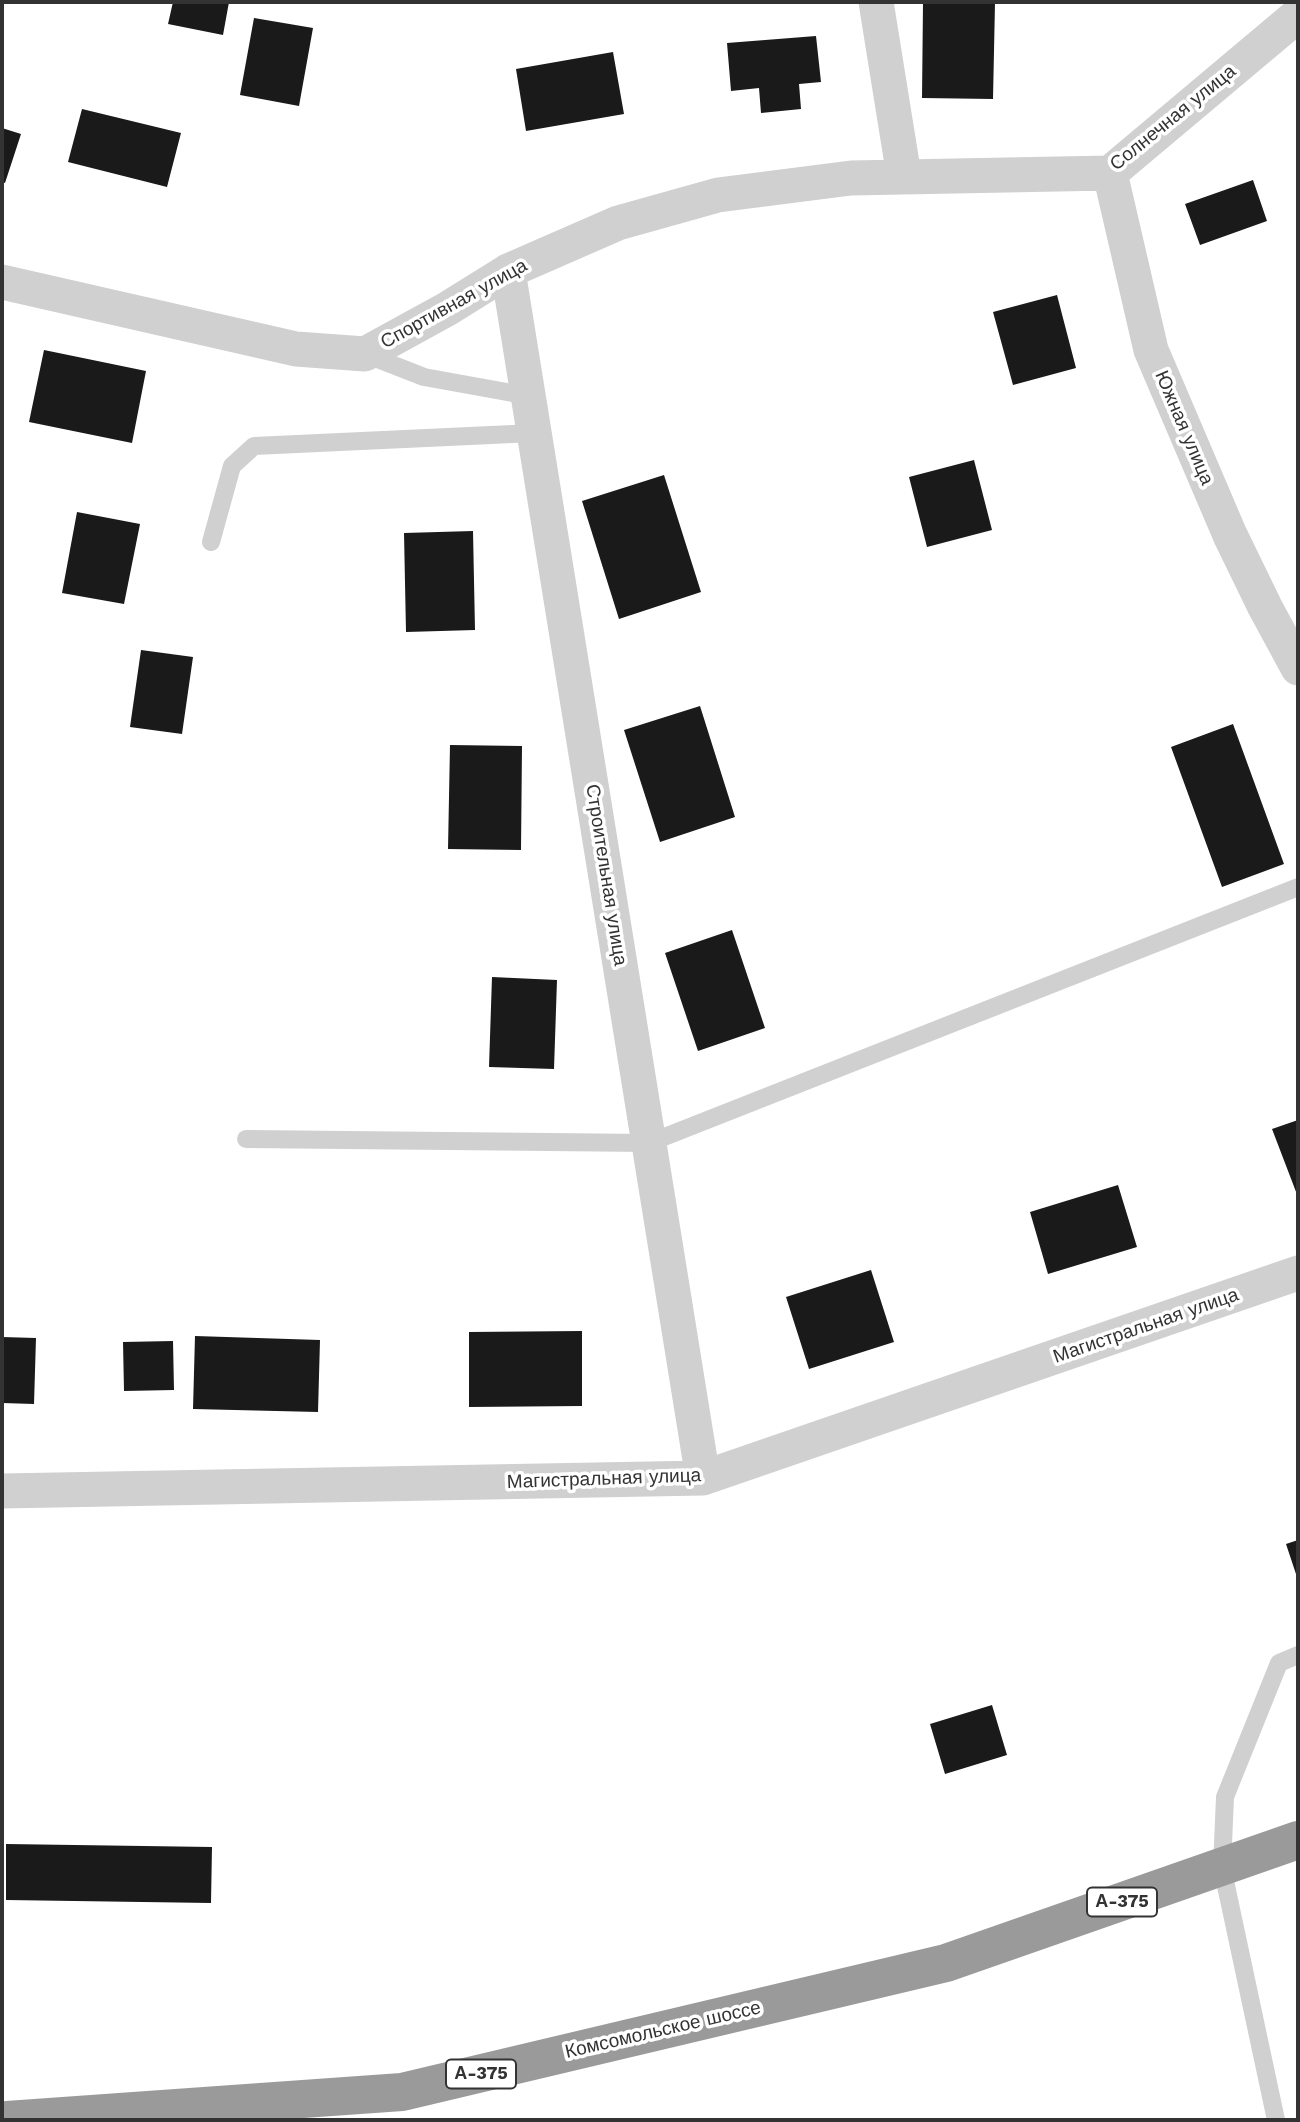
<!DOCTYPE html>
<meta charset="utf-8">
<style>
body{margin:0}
#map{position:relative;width:1300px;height:2122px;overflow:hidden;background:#fff;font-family:"Work Sans",sans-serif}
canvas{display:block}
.frame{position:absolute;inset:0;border:4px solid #333;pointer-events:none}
</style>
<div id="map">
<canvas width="1300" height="2122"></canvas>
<div class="frame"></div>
</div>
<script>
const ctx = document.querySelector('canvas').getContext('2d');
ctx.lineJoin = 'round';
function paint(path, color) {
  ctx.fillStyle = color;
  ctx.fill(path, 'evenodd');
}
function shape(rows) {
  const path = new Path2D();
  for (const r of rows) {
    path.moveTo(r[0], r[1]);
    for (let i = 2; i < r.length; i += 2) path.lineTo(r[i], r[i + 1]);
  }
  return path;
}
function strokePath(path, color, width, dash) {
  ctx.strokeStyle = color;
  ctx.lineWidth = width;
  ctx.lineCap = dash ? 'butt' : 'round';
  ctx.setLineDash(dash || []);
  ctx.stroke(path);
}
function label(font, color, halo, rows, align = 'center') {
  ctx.font = font + ' "Work Sans",sans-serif';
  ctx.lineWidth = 7;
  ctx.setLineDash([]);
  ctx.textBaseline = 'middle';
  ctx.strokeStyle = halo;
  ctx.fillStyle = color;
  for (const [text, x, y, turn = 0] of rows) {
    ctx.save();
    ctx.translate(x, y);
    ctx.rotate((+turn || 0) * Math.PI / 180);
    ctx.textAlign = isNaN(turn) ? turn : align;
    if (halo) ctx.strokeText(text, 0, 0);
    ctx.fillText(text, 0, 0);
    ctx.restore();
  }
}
const building = shape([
 [173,2,229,2,223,35,168,24],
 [923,3,995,3,993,99,922,98],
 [254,18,313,28,299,106,240,95],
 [816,36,821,82,799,84,801,109,761,113,759,88,731,91,727,43],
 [613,52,624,114,526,131,516,69],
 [82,109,181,133,167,187,68,162],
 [2,128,21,134,5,183,2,182],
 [1253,180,1267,221,1200,245,1185,204],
 [1057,295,1076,368,1013,385,993,312],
 [44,350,146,371,132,443,29,422],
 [974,460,992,530,927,547,909,477],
 [664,475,701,592,619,619,582,501],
 [77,512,140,524,124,604,62,593],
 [473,531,475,630,406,632,404,533],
 [141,650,193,657,182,734,130,727],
 [700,706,735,817,660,842,624,730],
 [1233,724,1284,864,1222,887,1171,747],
 [450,745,522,746,521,850,448,849],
 [732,930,765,1028,698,1051,665,953],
 [492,977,557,980,554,1069,489,1067],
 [1298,1120,1298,1197,1272,1129],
 [1118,1185,1137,1247,1048,1274,1030,1212],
 [871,1270,894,1342,809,1369,786,1297],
 [582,1331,582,1406,469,1407,469,1332],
 [195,1336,320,1340,318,1412,193,1409],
 [2,1337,36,1338,34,1404,2,1403],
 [173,1341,174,1390,124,1391,123,1342],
 [1298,1540,1298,1580,1286,1544],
 [992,1705,1007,1755,945,1774,930,1724],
 [6,1844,212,1847,211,1903,6,1900]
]);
const lane = shape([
 [365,354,424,377,529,396],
 [211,542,232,466,254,446,534,433],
 [246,1139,649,1143,1298,887],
 [1276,2120,1222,1867,1225,1797,1279,1663,1298,1655]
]);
const street = shape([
 [876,2,904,176],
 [1110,173,1151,350,1230,535,1265,607,1298,668],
 [508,271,703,1478],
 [2,282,296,349,365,354,447,309,508,271,618,223,718,195,851,178,1110,173,1298,15],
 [2,1491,703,1478,1298,1273]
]);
const highway = shape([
 [7,2120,402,2092,946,1963,1298,1840]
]);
const shields = [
 [1122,1902,70],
 [481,2074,70]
];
const shieldNames = [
 ["А-375",1122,1902],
 ["А-375",481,2074]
];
const streetNames = [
 ["Солнечная улица",1173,118,-39],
 ["Спортивная улица",454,304,-29],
 ["Южная улица",1184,428,67],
 ["Строительная улица",606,875,81],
 ["Магистральная улица",1146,1326,-19],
 ["Магистральная улица",604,1479,-2],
 ["Комсомольское шоссе",663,2030,-13]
];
paint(building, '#1a1a1a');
strokePath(lane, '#d0d0d0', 18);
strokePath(street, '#d0d0d0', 35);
strokePath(highway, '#9a9a9a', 38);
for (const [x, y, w] of shields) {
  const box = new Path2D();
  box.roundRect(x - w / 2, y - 14.5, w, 29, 5);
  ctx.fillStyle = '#fff';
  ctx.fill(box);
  strokePath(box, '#333', 2);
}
label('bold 18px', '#333', null, shieldNames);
label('19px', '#333', '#fff', streetNames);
</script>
